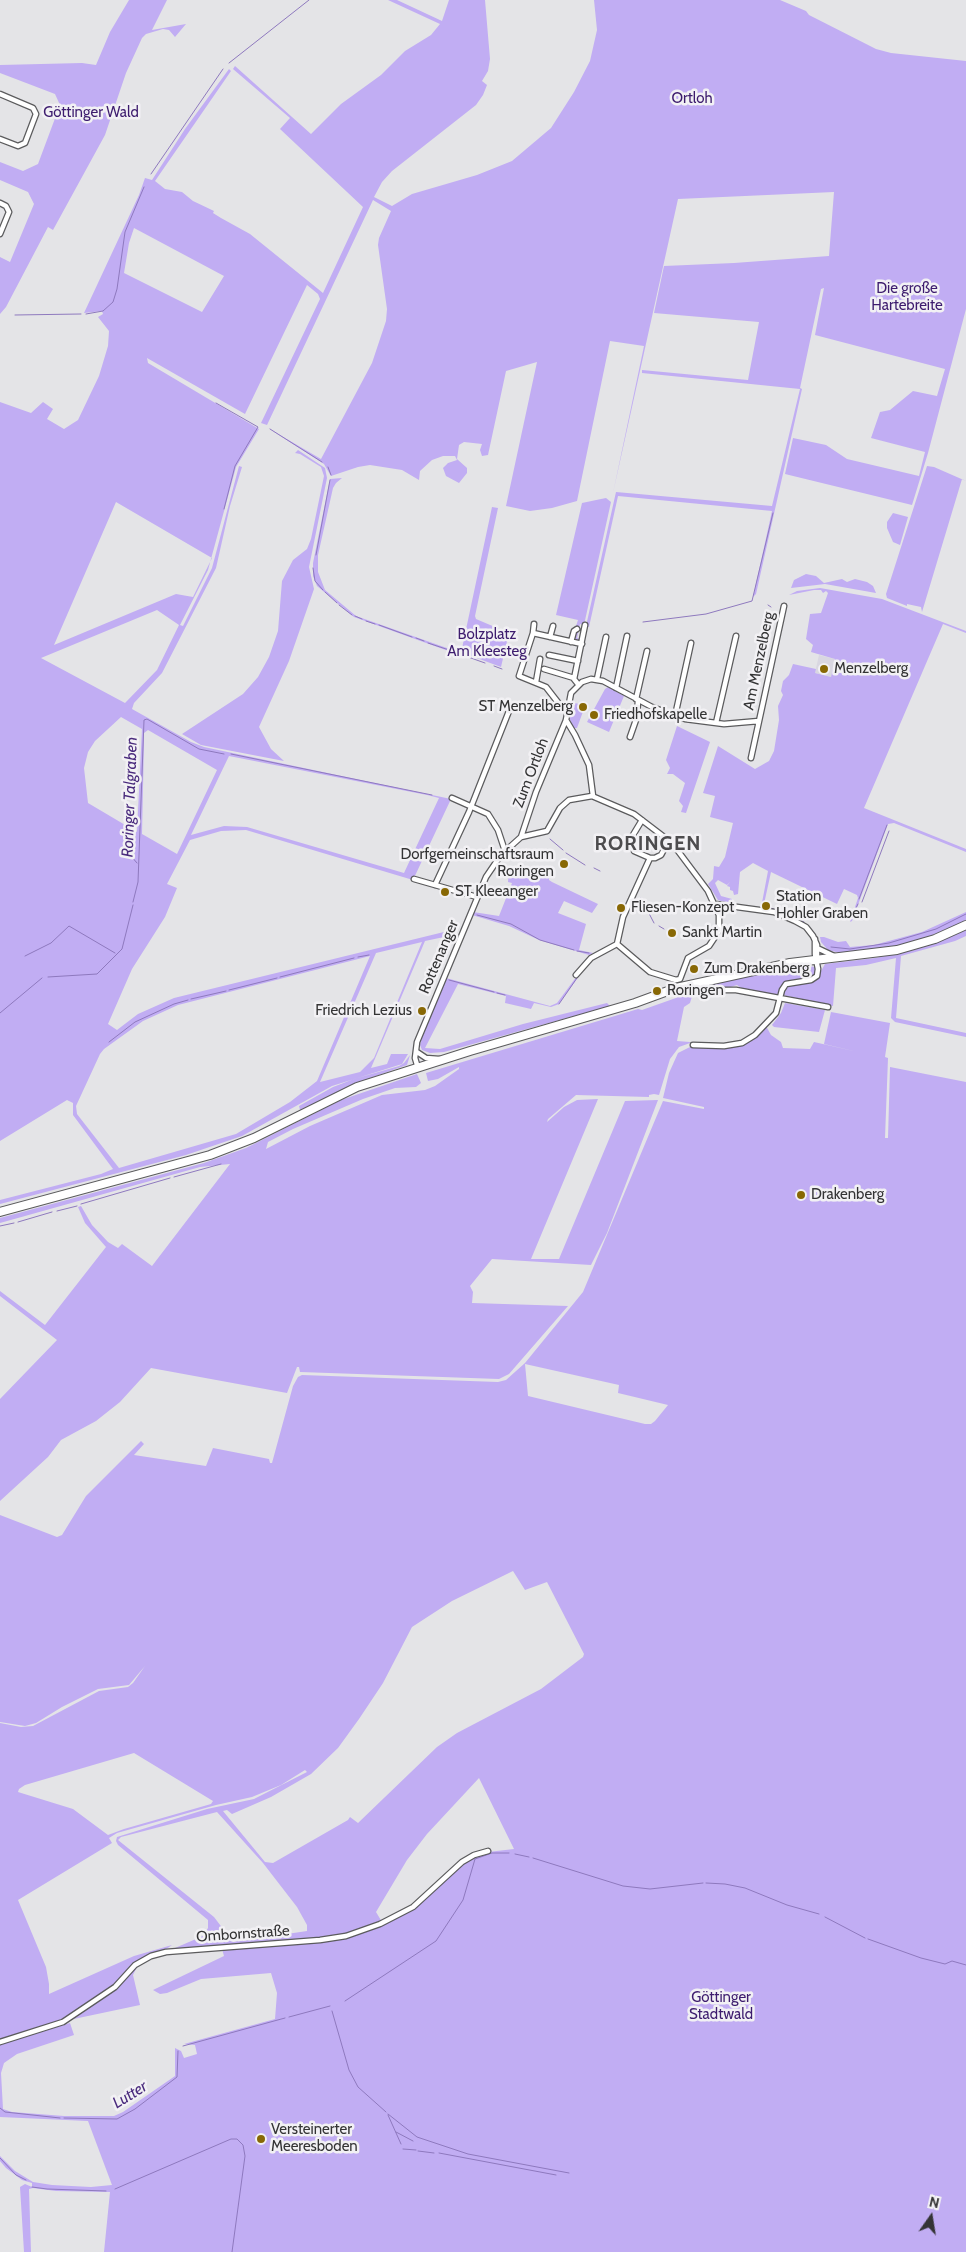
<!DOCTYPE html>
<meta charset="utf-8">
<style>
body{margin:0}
#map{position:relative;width:966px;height:2252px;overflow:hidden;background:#e4e4e7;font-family:Cabin,sans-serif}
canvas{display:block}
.north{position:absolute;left:906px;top:2192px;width:50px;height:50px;-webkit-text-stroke:4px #f2f1f4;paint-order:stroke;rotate:13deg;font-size:14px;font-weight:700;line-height:20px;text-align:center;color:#343435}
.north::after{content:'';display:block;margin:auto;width:18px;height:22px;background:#343435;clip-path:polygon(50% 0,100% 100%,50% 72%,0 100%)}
</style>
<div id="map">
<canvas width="966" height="2252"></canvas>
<div class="north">N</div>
</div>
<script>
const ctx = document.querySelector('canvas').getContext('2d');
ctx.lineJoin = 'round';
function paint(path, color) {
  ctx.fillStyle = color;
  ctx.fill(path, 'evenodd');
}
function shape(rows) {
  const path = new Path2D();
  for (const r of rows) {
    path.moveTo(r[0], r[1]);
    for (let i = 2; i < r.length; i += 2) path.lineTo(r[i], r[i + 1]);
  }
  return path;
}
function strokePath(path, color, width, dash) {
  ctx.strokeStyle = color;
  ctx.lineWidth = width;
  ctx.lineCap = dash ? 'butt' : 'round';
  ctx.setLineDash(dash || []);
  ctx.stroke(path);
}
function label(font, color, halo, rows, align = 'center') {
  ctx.font = font + ' Cabin,sans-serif';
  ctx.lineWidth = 5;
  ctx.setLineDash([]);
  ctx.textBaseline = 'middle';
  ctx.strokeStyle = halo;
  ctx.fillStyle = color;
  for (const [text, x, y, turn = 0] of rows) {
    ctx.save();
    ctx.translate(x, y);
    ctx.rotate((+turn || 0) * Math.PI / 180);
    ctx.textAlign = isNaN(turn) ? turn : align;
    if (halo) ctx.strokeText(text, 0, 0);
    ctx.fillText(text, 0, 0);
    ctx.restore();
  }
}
const built = shape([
 [819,655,835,659,831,677,815,673]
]);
const green = shape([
 [129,0,167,0,152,30,186,24,175,37,169,30,163,29,146,34,142,38,126,73,105,135,53,230,48,227,6,307,0,314,0,257,10,262,34,204,28,192,0,180,0,162,23,171,38,164,60,105,55,94,0,73,0,65,82,63,96,65,110,32],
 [388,0,397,0,442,21,449,0,485,0,490,59,488,71,482,81,487,85,483,95,476,105,392,171,382,182,374,197,392,206,412,194,477,175,512,161,551,128,574,92,590,61,597,30,594,0,780,0,806,11,809,15,876,49,891,53,966,61,966,309,928,453,912,505,785,474,793,438,826,445,847,459,919,476,925,452,871,438,880,412,890,410,913,391,937,396,945,369,815,335,824,288,821,289,800,388,802,389,756,594,753,597,772,511,618,496,589,627,586,626,616,492,772,506,800,389,642,373,642,370,748,380,759,322,654,313,664,266,734,263,829,256,834,192,678,199,613,493,644,346,610,341,577,501,552,508,530,511,506,506,537,362,506,371,488,455,482,456,480,450,482,444,464,442,459,445,457,459,467,468,467,473,459,483,446,476,443,468,448,463,457,460,455,456,443,456,432,460,420,471,419,480,402,470,370,465,358,467,331,476,324,464,268,428,321,459,372,363,386,321,387,309,378,245,379,238,391,211,373,200,267,425,261,423,320,299,318,294,307,285,245,414,147,358,148,363,259,429,236,467,208,570,180,625,183,626,212,568,239,466,242,467,230,506,216,568,162,673,134,703,132,709,191,742,204,747,451,799,413,880,246,830,221,831,190,840,167,884,177,888,165,917,132,969,108,1024,117,1030,138,1014,174,998,448,931,444,937,425,941,371,1068,387,1064,391,1054,408,1054,402,1064,332,1086,242,1136,186,1155,0,1204,0,1200,101,1174,113,1169,73,1115,73,1103,67,1100,0,1141,0,402,31,413,43,402,53,409,47,419,64,429,78,420,99,376,108,346,109,331,98,317,103,314,102,311,84,313,139,195,145,178,152,180,185,129,229,69,231,71,155,181,165,189,182,192,193,201,214,211,213,213,221,218,250,234,323,293,363,207,280,129,290,118,233,69,235,66,311,134,341,104,381,75,405,51,431,35,440,24],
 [134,228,224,276,202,312,124,273,129,243],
 [116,502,212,558,193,597,176,594,54,645],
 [157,610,179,625,157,670,125,703,41,658],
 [121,717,142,729,137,832,88,803,84,768,88,752,95,741],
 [148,730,217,770,177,854,142,834,144,741,144,733],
 [229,756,427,795,439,798,404,873,247,827,224,826,191,835],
 [422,942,374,1058,360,1072,320,1082,376,953],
 [370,956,317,1081,290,1102,236,1134,119,1168,77,1114,76,1106,100,1054,104,1049,143,1021,178,1005],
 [298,450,325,468,327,478,309,567,314,589,289,661,259,727,271,749,284,761,201,745,182,734,243,694,258,677,269,657,278,631,282,581,293,560,307,549,311,539,324,476,321,467,300,454,295,453],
 [927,466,934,467,966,481,962,479,922,612,921,607,907,604,907,606,887,598,886,594],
 [342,478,336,483,333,488,318,555,318,572,325,590,356,616,461,653,492,507,498,508,475,616,476,619,509,633,501,667,466,654,465,657,354,617,317,586,313,576,313,563,330,479],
 [601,499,606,498,611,502,584,625,580,624,577,638,580,639,580,642,575,640,574,638,578,629,576,626,578,620,556,615,582,503],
 [893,513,908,517,900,545,893,542,887,528,887,522],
 [806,574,816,576,824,583,842,579,847,582,855,579,867,582,873,586,876,593,825,584,791,588,794,580],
 [820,588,882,599,966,631,966,633,943,624,864,808,966,849,966,852,894,823,888,824,852,921,850,922,858,898,857,895,844,889,837,904,771,872,764,904,767,905,767,907,788,913,787,915,776,910,761,908,768,871,753,863,740,872,738,894,734,895,733,891,730,890,730,887,727,886,730,882,727,885,718,880,715,883,721,896,732,899,733,905,718,900,708,884,713,879,714,866,719,867,725,857,733,823,710,817,715,796,703,793,718,746,755,769,769,761,774,751,779,720,778,706,783,695,781,691,783,681,789,675,793,664,816,669,815,673,831,677,835,659,811,652,813,645,806,639,810,614,821,613,828,593,826,591,823,593,821,590,814,590,789,595,797,591],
 [608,687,624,696,609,732,587,722,605,689],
 [572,702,585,706,577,728,573,728,569,717],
 [677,726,710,742,686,813,681,812,683,806,679,801,685,783,673,774,667,774,670,768,666,760],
 [509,870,531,872,549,878,549,880,552,882,598,904,592,913,564,901,558,913,586,924,579,950,593,953,589,955,539,940,509,926,472,915,473,912,499,916,512,883,508,882],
 [966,912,966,920,956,925,925,938,892,947,840,953,828,950,821,942,820,937,824,937,838,942,846,941,850,947,874,945,922,932],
 [966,928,966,936,955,941,901,956,896,1018,966,1033,966,1037,895,1022,891,1018,896,958,866,965,836,968,833,1006,783,995,788,986,816,980,825,964,875,958,914,950],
 [809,965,816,968,816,974,811,978,786,982,777,995,744,990,737,985,727,988,698,988,768,971],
 [577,976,579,976,559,1004,551,1007,534,1003,531,1009,505,1003,506,996,458,984,425,1048,440,1049,523,1024,607,1003,610,1006,444,1052,430,1053,422,1050,420,1045,422,1037,446,978,550,1006,557,1003],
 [690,993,693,993,690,1003,684,1007,677,1041,690,1042,690,1043,679,1047,670,1059,659,1095,654,1094,649,1095,649,1097,576,1095,548,1119,547,1122,564,1107,577,1100,598,1099,531,1259,559,1259,625,1101,658,1100,607,1233,591,1265,492,1259,470,1286,473,1292,472,1303,568,1306,509,1374,499,1379,329,1373,300,1372,299,1367,297,1367,287,1393,151,1368,120,1402,96,1421,61,1440,48,1457,0,1501,0,1399,57,1340,0,1296,0,1291,45,1325,106,1247,85,1223,78,1207,81,1206,92,1225,108,1242,118,1248,122,1244,152,1266,230,1164,200,1167,0,1223,0,1218,204,1163,246,1148,341,1100,417,1074,421,1083,416,1087,395,1088,363,1099,293,1129,268,1142,266,1149,310,1126,382,1095,425,1090,435,1086,459,1069,459,1067,438,1079,428,1081,426,1073,638,1009,642,1010],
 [785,1003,825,1010,819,1032,774,1027,772,1025,781,1013],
 [831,1012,890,1023,885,1057,888,1058,885,1138,888,1138,890,1067,966,1082,966,2252,104,2252,110,2192,56,2191,33,2188,29,2189,31,2252,24,2252,20,2187,25,2184,32,2187,32,2183,22,2180,6,2168,0,2161,0,2156,15,2171,33,2182,52,2185,91,2187,112,2185,88,2121,0,2117,0,1723,21,1727,33,1726,99,1691,128,1687,133,1683,145,1666,129,1685,98,1689,62,1707,36,1723,25,1726,0,1722,0,1515,57,1537,62,1535,86,1496,141,1441,144,1444,134,1455,206,1466,213,1448,269,1459,270,1463,272,1463,293,1386,298,1377,302,1375,498,1382,506,1380,525,1363,583,1292,663,1101,704,1109,704,1107,663,1098,669,1073,678,1053,694,1045,718,1047,738,1045,750,1040,766,1026,771,1035,781,1042,783,1048,810,1049,814,1042,858,1052,824,1044],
 [525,1364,619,1385,618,1393,668,1405,655,1421,651,1424,645,1424,528,1396],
 [513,1571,525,1590,547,1582,584,1654,583,1657,541,1689,457,1733,437,1747,358,1823,350,1817,348,1820,273,1863,265,1862,223,1811,227,1810,232,1814,271,1797,311,1774,338,1748,359,1719,383,1683,412,1627,452,1601],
 [134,1753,213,1801,211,1804,124,1829,108,1835,73,1809,18,1792,19,1789,25,1785],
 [305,1770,307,1772,254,1799,207,1809,117,1837,116,1841,118,1845,208,1920,208,1928,203,1936,168,1951,315,1939,339,1936,382,1922,376,1912,407,1860,427,1834,479,1778,514,1849,488,1852,468,1859,412,1909,383,1924,338,1937,222,1949,224,1956,153,1990,160,1994,167,1993,201,1979,271,1973,277,1993,275,2019,184,2044,195,2045,197,2054,184,2058,181,2051,175,2048,175,2076,123,2112,114,2116,64,2116,12,2112,3,2109,1,2073,4,2063,17,2054,74,2035,70,2023,25,2037,24,2034,64,2020,117,1984,136,1962,162,1952,172,1945,134,1956,49,1994,49,1984,46,1967,18,1900,112,1843,109,1838,117,1833,216,1805,252,1797,281,1785],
 [217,1812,263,1863,297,1907,307,1925,307,1931,233,1942,214,1917,118,1840,121,1837],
 [410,1055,407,1065,356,1083,300,1110,299,1106,333,1087,354,1079,399,1066,404,1063],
 [144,1961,137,1967,133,1975,140,2005,69,2020,115,1989,131,1971]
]);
const stream = shape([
 [229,63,309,0],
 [151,174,223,69],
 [86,314,103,311,113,302,117,289,125,232,144,187],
 [15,315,81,314],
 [216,403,258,427,235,466,224,509],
 [270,429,322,462],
 [328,467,331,475],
 [316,555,330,480],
 [313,568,315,581,323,590],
 [325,592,337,603],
 [339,605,352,615],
 [768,605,771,607],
 [355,616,362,619],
 [366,621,375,624],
 [643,622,706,614,752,601,773,513],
 [379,625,412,637],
 [416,638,424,641],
 [428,643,461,654],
 [468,657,485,663],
 [494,666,502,669],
 [231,754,432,795],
 [550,839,563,850],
 [566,853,585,865],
 [131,856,137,863],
 [594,868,600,871],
 [641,898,654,923],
 [859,899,887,825],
 [133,902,138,882,144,720,147,719,199,749,224,754],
 [862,902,889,831],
 [764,908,767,908],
 [771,908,787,914],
 [855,910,858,904],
 [477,915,511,924,540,940,574,950],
 [793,917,804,922],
 [659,926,664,929],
 [831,947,850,949,889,943,936,929,966,914],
 [577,951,589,953],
 [25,956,51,943,69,926,115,953],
 [358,957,369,955],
 [48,977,97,974,122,949,133,905],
 [280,977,354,958],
 [449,980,494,992],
 [229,990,277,978],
 [497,993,505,995],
 [191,999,226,991],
 [559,1004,577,978],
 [779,1009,782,1001],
 [0,1013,42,978],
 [769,1024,773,1019],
 [758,1035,764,1029],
 [750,1041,756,1037],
 [109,1042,135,1022,174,1004,188,1000],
 [174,1177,221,1164],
 [81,1204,170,1178],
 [57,1211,77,1206],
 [18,1222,52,1212],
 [0,1226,14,1223],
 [515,1854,529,1857],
 [533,1858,623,1886,650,1889,703,1883],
 [706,1883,725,1884,745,1888,787,1905,819,1914],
 [825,1917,865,1938],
 [868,1939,921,1958,945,1964,952,1961,966,1965],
 [288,1940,309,1939],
 [131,1967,142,1958],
 [345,2001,436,1941,463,1900,475,1859,492,1853,509,1853],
 [332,2011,349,2070,358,2087,386,2112],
 [289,2017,330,2006],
 [183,2046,285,2018],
 [0,2108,5,2112,60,2118],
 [388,2114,417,2137,468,2154,569,2173],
 [388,2115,401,2144],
 [64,2118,117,2119,135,2109,177,2077,178,2051],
 [396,2132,413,2141],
 [403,2149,416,2150],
 [418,2151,434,2153],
 [439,2153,556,2175],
 [0,2158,16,2175,26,2180],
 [32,2187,47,2189,106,2191],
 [115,2189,231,2139,237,2139,243,2145,245,2156,232,2252]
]);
const minor = shape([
 [0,94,33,108,36,114,25,143,18,146,0,139],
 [0,203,6,206,9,212,0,234],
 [533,633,534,624],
 [550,637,553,626],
 [571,642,574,631,577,629],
 [549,655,578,661],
 [544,669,574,678],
 [597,679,606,637],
 [536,682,540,659],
 [578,684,574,679,585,625],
 [616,688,627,636],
 [636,699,647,651],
 [567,711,560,705,546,687,519,676,533,633,582,644],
 [675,716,691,643],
 [566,720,575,735,589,765,593,796],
 [716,723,736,636],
 [630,737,637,717,638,700],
 [751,758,784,606],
 [452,798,488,814,498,830,505,851],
 [642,820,633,835,632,845,634,851,650,858,655,858,661,855,669,840],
 [521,837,536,792,566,720,571,693,582,682,591,679,603,681,652,707,685,719,724,724,759,721],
 [414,879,477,897],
 [435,885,469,812,511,706],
 [715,904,774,912,795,921,806,927,813,936,817,945,817,957],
 [817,948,834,956],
 [576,975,591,958,617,944],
 [712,990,736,990,828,1007],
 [693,1045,724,1046,742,1043,755,1035,776,1013,782,990,786,984,811,980,817,976,818,969,815,954,815,939],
 [417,1052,426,1058,439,1059],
 [418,1068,415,1058,417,1042,486,877,501,855,521,837,547,831,560,808,569,800,592,796,634,814,672,843,708,891,719,915,719,931,709,946,688,958,680,979,676,980,650,972,617,944,623,917,650,858],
 [0,2042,63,2022,115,1987,135,1965,151,1956,166,1952,320,1940,346,1936,380,1924,413,1907,462,1862,474,1855,488,1851]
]);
const primary = shape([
 [0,1212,210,1155,254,1138,357,1087,470,1051,635,1003,676,988,790,963,897,950,935,939,966,925]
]);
const markers = [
 [824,669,5,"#886805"],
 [583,707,5,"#886805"],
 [594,715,5,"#886805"],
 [564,864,5,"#886805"],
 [445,892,5,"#886805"],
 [766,906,5,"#886805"],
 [621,908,5,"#886805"],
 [672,933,5,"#886805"],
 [694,969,5,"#886805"],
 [657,991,5,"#886805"],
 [422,1011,5,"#886805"],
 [801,1195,5,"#886805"],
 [261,2139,5,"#886805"]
];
const parkNames = [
 ["Ortloh",692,99],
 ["Göttinger Wald",91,113],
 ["Die große",907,289],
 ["Hartebreite",907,306],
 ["Bolzplatz",487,635],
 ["Am Kleesteg",487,652],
 ["Göttinger",721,1998],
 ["Stadtwald",721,2015]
];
const streetNames = [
 ["Am Menzelberg",759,661,-78],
 ["Zum Ortloh",531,773,-69],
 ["Rottenanger",439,957,-67],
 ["Ombornstraße",243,1934,-4]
];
const poiNames = [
 ["Menzelberg",834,669],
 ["ST Menzelberg",573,707,"right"],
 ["Friedhofskapelle",604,715],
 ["Dorfgemeinschaftsraum",554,855,"right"],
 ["Roringen",554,872,"right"],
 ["ST Kleeanger",455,892],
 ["Station",776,897],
 ["Hohler Graben",776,914],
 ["Fliesen-Konzept",631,908],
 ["Sankt Martin",682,933],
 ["Zum Drakenberg",704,969],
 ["Roringen",667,991],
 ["Friedrich Lezius",412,1011,"right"],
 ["Drakenberg",811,1195],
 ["Versteinerter",271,2130],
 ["Meeresboden",271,2147]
];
const waterNames = [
 ["Roringer Talgraben",130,797,-88],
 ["Lutter",130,2095,-32]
];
const districtNames = [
 ["RORINGEN",648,844]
];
paint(built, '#d9d7e1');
paint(green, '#c1adf3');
strokePath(stream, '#8e79be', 1);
strokePath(minor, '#5b5b5d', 7);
strokePath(primary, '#5b5b5d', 10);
strokePath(minor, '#fff', 4.5);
strokePath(primary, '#fff', 8);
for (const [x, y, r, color] of markers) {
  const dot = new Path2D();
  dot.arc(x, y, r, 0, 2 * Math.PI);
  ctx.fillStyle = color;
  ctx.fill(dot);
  strokePath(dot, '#f2f1f4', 2);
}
label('15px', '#3d1c6e', '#f2f1f4', parkNames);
label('15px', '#343435', '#f2f1f4', streetNames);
label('15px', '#343435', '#f2f1f4', poiNames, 'left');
label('italic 16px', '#4a2b7d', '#f2f1f4', waterNames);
ctx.letterSpacing = '1px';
label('bold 20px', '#4d4c4e', '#f2f1f4', districtNames);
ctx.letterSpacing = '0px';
</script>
